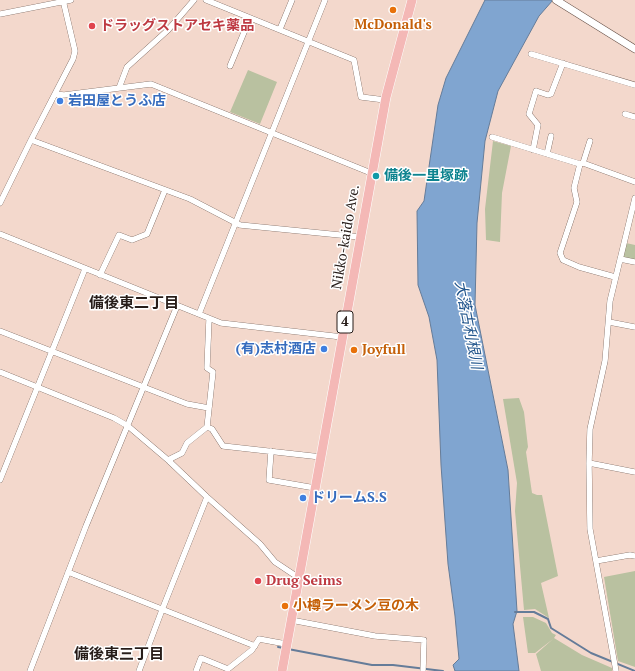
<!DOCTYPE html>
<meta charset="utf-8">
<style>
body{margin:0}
canvas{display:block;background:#f3d8cc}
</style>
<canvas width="635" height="671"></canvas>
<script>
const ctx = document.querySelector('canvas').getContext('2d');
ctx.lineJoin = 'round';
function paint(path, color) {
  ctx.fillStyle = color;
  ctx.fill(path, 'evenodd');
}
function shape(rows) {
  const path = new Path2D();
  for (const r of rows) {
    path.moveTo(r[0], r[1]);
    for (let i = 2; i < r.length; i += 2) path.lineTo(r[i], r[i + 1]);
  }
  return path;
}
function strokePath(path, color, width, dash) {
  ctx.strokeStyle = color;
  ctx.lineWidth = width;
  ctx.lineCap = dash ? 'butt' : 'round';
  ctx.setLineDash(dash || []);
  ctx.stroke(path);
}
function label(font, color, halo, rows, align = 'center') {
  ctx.font = font + ' "PT Serif","Noto Sans JP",serif';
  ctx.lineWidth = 3;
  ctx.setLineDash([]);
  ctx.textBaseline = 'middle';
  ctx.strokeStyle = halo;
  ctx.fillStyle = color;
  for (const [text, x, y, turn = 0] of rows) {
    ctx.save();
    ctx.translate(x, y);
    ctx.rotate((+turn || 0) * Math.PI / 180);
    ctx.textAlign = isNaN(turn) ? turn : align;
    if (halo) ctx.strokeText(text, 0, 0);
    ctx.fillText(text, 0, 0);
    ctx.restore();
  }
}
const green = shape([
 [248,70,277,82,260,124,230,112],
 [493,141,511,146,502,193,500,242,486,240,485,209],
 [626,243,635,245,635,260,624,258,623,255],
 [519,398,524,412,528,447,526,452,532,493,537,495,542,495,558,576,541,583,549,618,535,609,524,610,515,511,517,483,503,399],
 [635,571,635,667,618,661,604,577],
 [523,617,533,617,546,623,552,633,556,635,554,638,582,655,612,668,612,671,541,671,536,654,553,639,535,653,528,653]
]);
const water = shape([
 [485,0,553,0,539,16,498,91,485,141,477,223,475,305,508,470,517,611,513,624,519,671,455,671,453,665,459,659,455,616,448,564,441,465,437,360,429,317,418,285,417,211,424,201,438,105,446,78,485,0]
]);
const stream = shape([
 [515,612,534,612,548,619,551,628,591,653,635,671],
 [278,647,284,648],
 [288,649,372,665,393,665,443,671]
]);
const minor = shape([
 [206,0,354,60,361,97,385,100],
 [0,14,71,0],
 [280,29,292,0],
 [531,54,635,85],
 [230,66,250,18],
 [119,88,127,67,168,30,194,0],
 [55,94,64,95,151,84,371,173],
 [625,114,635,117],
 [492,137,580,164,583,163,635,182],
 [31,140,190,199,240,225,360,237],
 [533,150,538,125,529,114,536,91,548,95,551,94,563,63],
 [547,154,551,136],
 [583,163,590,141],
 [580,164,574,188,577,202,560,253,563,260,579,267,615,277],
 [0,203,31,140,73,59,75,51,63,0],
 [0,234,221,323,342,337],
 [620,259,635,262],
 [100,275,119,235,132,240,147,234,165,190],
 [199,314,325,0],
 [609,322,635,327],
 [0,331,187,404,209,408],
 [0,372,114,418,128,426,168,460,207,497,260,544,275,562,299,578],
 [207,427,212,429,223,446,321,457],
 [271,451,269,480,315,488],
 [168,460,182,453,187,443,207,427,213,372,207,368,209,319],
 [589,463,635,472],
 [0,480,85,269],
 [596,561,630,555,635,556],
 [68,572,255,646],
 [291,620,375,636,424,640,423,671],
 [30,671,86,526,177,306],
 [139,671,162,610,207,497],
 [196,671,201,658,228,669,252,650,259,639,286,644],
 [616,671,590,529,589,463,590,429,605,361,610,301,635,198]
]);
const tertiary = shape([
 [556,0,635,49]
]);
const trunk = shape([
 [282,671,299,578,386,97,412,0]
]);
const markers = [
 [393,10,4,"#e8710a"],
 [92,26,4,"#e0444e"],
 [60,101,4,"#3f7fe0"],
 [376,176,4,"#0f9aa8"],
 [324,349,4,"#3f7fe0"],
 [354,350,4,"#e8710a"],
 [303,498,4,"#3f7fe0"],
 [258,581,4,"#e0444e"],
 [285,606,4,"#e8710a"]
];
const shields = [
 [345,322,16]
];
const shieldNames = [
 ["4",345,322]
];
const foodNames = [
 ["McDonald's",393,25,"center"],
 ["Joyfull",362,350],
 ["小樽ラーメン豆の木",293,606]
];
const healthNames = [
 ["ドラッグストアセキ薬品",100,26],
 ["Drug Seims",266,581]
];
const shopNames = [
 ["岩田屋とうふ店",68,101],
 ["(有)志村酒店",316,349,"right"],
 ["ドリームS.S",311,498]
];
const cultureNames = [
 ["備後一里塚跡",384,176]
];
const streetNames = [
 ["Nikko-kaido Ave.",346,237,-80]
];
const neighbourhoodNames = [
 ["備後東二丁目",134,304],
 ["備後東三丁目",119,655]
];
const waterNames = [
 ["大落古利根川",468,325,79]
];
paint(green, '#b9c1a0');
paint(water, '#80a5d0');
strokePath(water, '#657c99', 1);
strokePath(stream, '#657c99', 2);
strokePath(minor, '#685147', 6);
strokePath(tertiary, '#685147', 8);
strokePath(trunk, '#fff', 10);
strokePath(minor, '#fff', 5.5);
strokePath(tertiary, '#fff', 7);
strokePath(trunk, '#f4b8b6', 9);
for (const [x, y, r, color] of markers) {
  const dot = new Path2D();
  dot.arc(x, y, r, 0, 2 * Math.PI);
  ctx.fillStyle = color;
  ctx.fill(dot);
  strokePath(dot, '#fff', 1.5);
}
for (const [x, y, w] of shields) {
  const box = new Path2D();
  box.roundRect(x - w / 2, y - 11, w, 22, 3);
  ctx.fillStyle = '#fff';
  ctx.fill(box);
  strokePath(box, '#271d19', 1);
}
label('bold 13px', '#271d19', null, shieldNames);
label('bold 14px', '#c56008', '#fff', foodNames, 'left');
label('bold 14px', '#be3a42', '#fff', healthNames, 'left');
label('bold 14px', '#366cbe', '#fff', shopNames, 'left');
label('bold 14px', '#0d838f', '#fff', cultureNames, 'left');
label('14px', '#271d19', '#fff', streetNames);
label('bold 15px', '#271d19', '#fff', neighbourhoodNames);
label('italic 15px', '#21558c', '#fff', waterNames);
</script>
